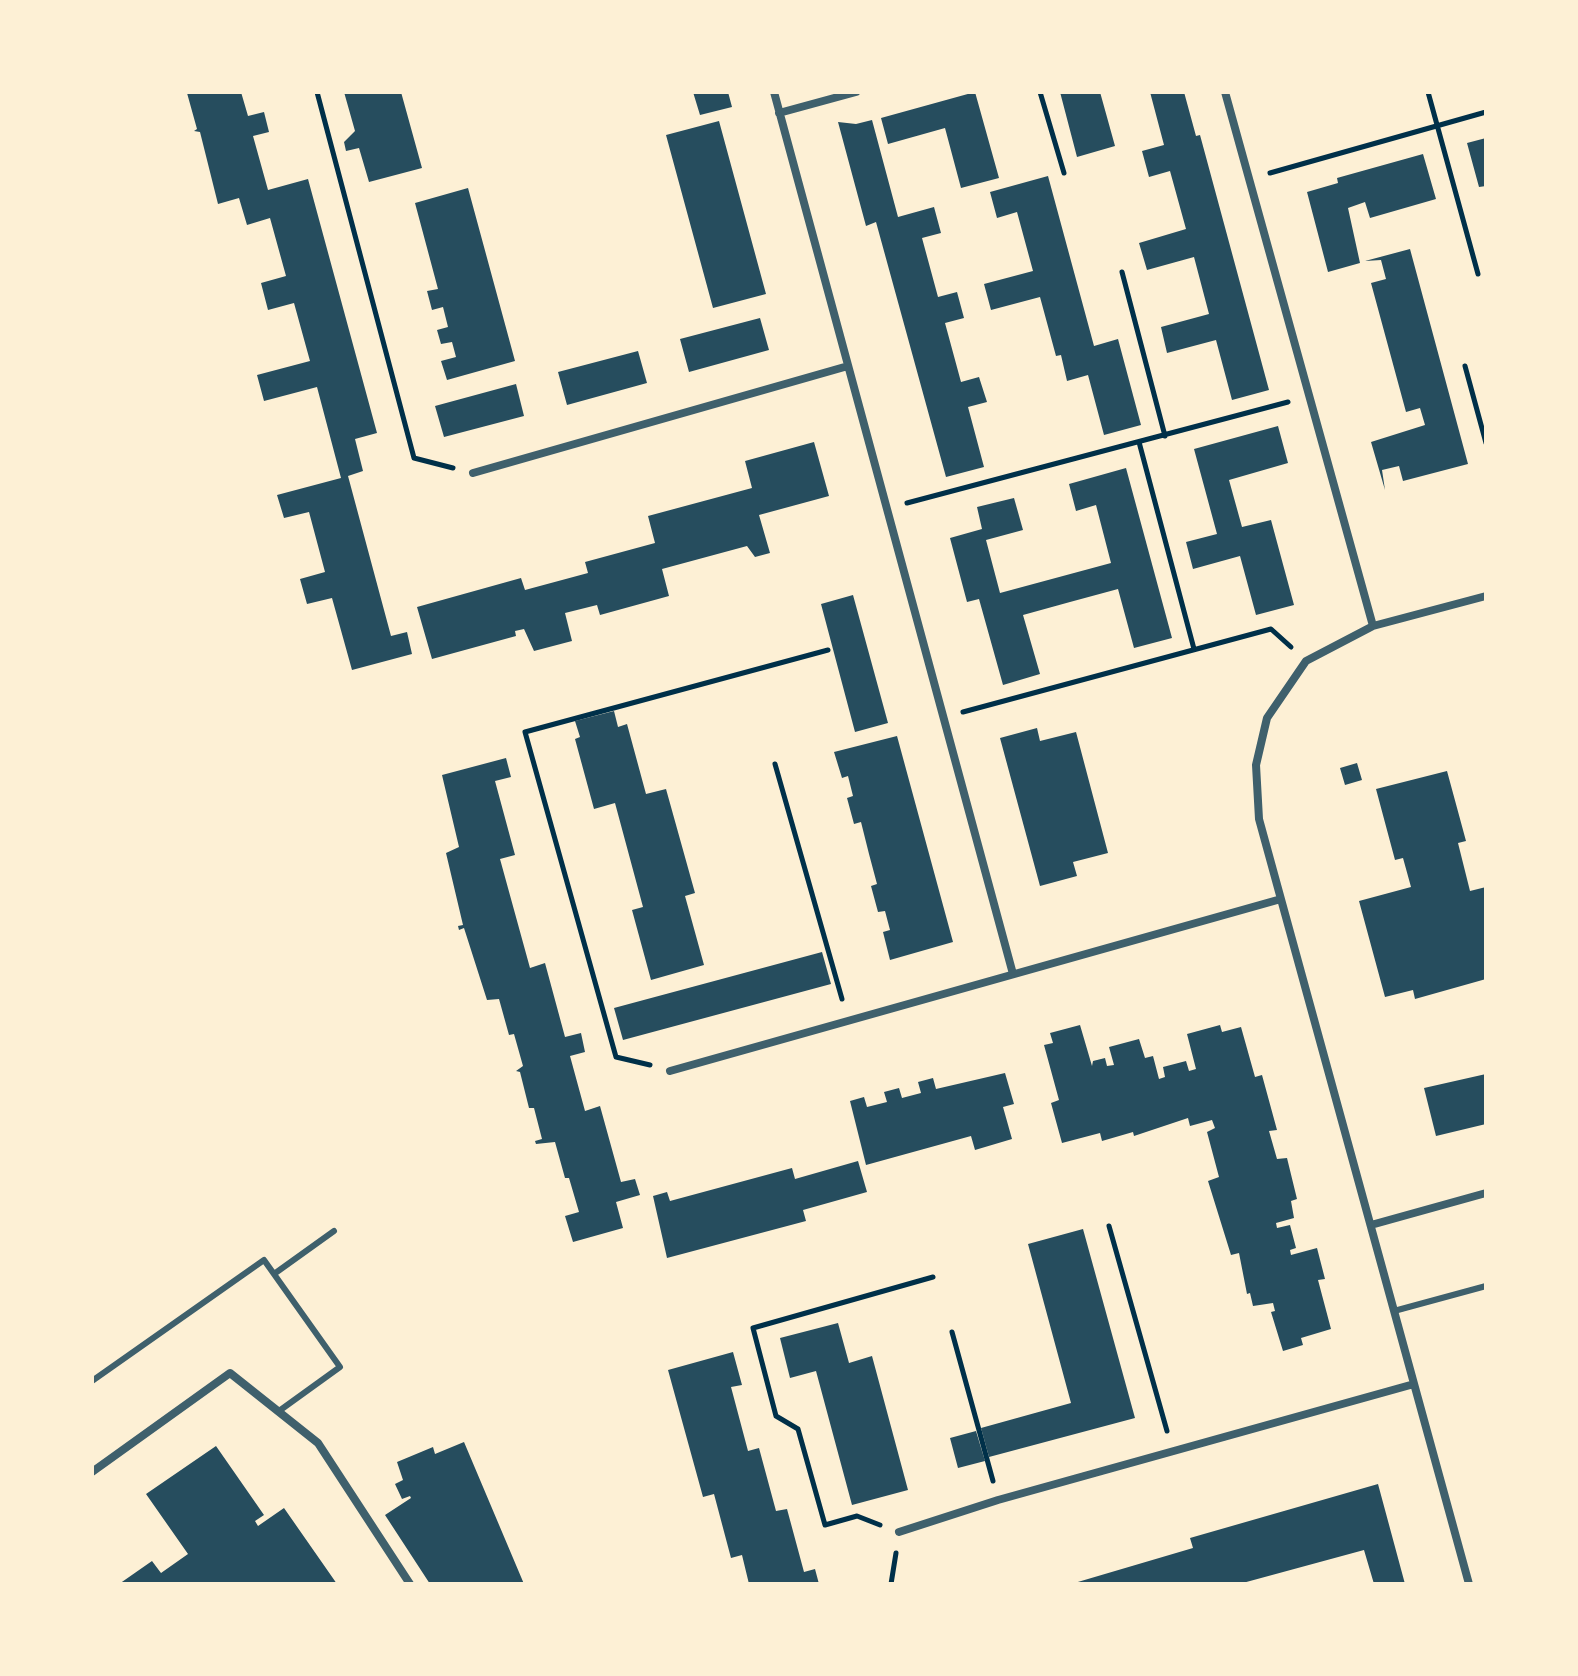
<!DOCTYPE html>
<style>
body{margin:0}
#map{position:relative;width:1578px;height:1676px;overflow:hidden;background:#fdf0d5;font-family:Merriweather,serif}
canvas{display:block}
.frame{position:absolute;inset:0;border:94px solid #fdf0d5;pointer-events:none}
</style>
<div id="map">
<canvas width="1578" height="1676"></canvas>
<div class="frame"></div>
</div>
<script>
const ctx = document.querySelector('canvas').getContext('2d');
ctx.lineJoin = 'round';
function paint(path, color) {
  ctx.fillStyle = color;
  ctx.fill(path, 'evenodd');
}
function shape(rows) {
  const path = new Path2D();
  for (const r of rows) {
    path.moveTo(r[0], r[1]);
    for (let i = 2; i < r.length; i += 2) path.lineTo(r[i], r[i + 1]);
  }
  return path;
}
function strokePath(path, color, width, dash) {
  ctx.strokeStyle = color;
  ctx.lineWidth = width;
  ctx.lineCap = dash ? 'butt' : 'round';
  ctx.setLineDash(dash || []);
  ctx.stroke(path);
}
const building = shape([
 [241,92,248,116,264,112,269,132,253,136,268,190,308,179,377,433,355,439,363,471,348,476,391,636,407,632,412,654,352,670,332,598,307,604,300,579,325,572,309,512,284,518,277,495,341,478,317,387,264,401,257,375,310,361,294,303,268,310,261,283,286,276,270,218,247,225,239,198,218,204,200,132,194,131,197,129,187,93],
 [344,92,401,92,422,168,369,182,359,148,346,151,344,142,355,131],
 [693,92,728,92,732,107,700,115],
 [975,92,999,178,961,188,945,128,888,144,881,118],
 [1060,92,1100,92,1115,146,1077,157],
 [1150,92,1184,92,1196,136,1200,135,1269,390,1232,400,1216,340,1167,353,1161,327,1209,314,1194,257,1147,270,1139,243,1186,229,1170,171,1149,177,1142,151,1164,145],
 [872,120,898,217,934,207,941,233,922,238,938,297,957,292,964,318,945,323,961,382,979,377,987,402,968,407,984,467,946,477,876,222,866,226,838,122,856,124],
 [719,121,766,294,713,308,666,135],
 [1486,138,1486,186,1479,187,1467,143],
 [1423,154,1436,199,1370,218,1365,202,1348,208,1360,263,1328,272,1307,192,1338,183,1337,178],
 [1048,176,1094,346,1118,339,1141,425,1104,435,1088,375,1067,381,1061,355,1056,356,1040,297,991,310,984,284,1033,271,1017,212,997,218,990,192],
 [468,188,515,361,447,380,441,361,456,357,452,342,441,344,437,330,448,327,443,307,432,310,427,291,438,289,415,203],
 [1410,249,1468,464,1403,481,1399,466,1382,470,1385,490,1371,442,1425,425,1420,408,1406,412,1371,283,1386,279,1381,260,1365,261],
 [760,318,769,350,689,372,680,339],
 [638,351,647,383,567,405,558,372],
 [516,384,524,416,444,437,435,406],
 [1278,426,1288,463,1229,480,1242,527,1271,520,1294,605,1256,615,1240,556,1193,569,1186,542,1217,534,1194,449],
 [814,442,829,496,759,515,770,553,755,557,747,546,662,569,669,596,600,615,597,605,565,613,572,641,534,651,524,629,515,631,516,636,432,659,417,607,521,578,525,590,588,573,585,562,655,543,648,516,752,488,745,461],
 [1126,468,1172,638,1134,648,1118,589,1070,602,1023,615,1040,674,1003,685,979,599,967,602,950,538,982,529,977,507,1014,498,1023,530,986,540,1000,593,1111,563,1096,505,1076,511,1069,484],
 [853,595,888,723,855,732,821,604],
 [614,711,618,727,627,724,646,794,666,789,695,893,685,896,704,965,651,980,632,910,643,907,615,803,594,809,575,739,580,737,575,721],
 [1037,728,1040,741,1076,732,1108,853,1073,862,1077,876,1040,886,1000,738],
 [897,736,953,942,890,960,883,932,890,930,885,911,878,912,871,886,877,884,869,854,861,822,854,824,847,798,853,796,848,776,842,778,834,752],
 [506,758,511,777,495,781,515,855,500,859,530,968,545,963,565,1037,581,1033,585,1052,570,1056,585,1111,600,1106,621,1182,635,1179,640,1195,616,1202,623,1228,573,1242,565,1216,579,1212,569,1178,565,1178,555,1142,536,1144,535,1141,542,1139,534,1108,529,1108,520,1072,516,1071,523,1066,514,1034,509,1035,499,999,487,1000,464,928,459,930,458,926,463,925,446,853,459,847,442,775],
 [1357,763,1362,780,1345,785,1340,768],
 [1447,771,1466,841,1458,843,1470,891,1486,887,1486,979,1415,999,1413,990,1385,997,1359,901,1411,887,1403,858,1395,860,1376,789],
 [822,952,831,984,623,1040,614,1008],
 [1080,1025,1092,1066,1093,1061,1105,1058,1107,1066,1114,1065,1109,1047,1139,1039,1145,1058,1153,1056,1159,1079,1165,1077,1163,1067,1186,1061,1189,1071,1196,1069,1187,1034,1220,1025,1222,1032,1241,1027,1255,1077,1262,1075,1277,1130,1269,1131,1277,1159,1287,1158,1297,1199,1291,1201,1294,1218,1276,1223,1277,1228,1290,1225,1296,1248,1290,1250,1291,1255,1317,1248,1325,1279,1318,1280,1331,1329,1301,1338,1303,1345,1283,1351,1271,1312,1275,1311,1273,1303,1253,1306,1250,1293,1247,1294,1239,1253,1231,1255,1208,1181,1219,1177,1207,1132,1215,1128,1212,1120,1190,1126,1188,1118,1134,1136,1133,1132,1102,1141,1100,1133,1062,1143,1051,1103,1059,1100,1044,1045,1053,1043,1050,1033],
 [1005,1073,1014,1104,1003,1107,1012,1139,975,1150,971,1136,866,1165,850,1101,864,1097,867,1107,887,1102,884,1092,899,1088,902,1098,921,1093,918,1082,933,1078,936,1089],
 [1486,1074,1486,1124,1436,1136,1424,1088],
 [858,1161,867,1192,803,1210,806,1221,667,1258,653,1196,667,1192,670,1201,792,1168,795,1179],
 [1083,1229,1135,1418,989,1457,981,1428,1071,1403,1028,1244],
 [838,1323,849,1363,872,1356,908,1490,852,1505,816,1371,790,1378,780,1338],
 [733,1352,742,1385,731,1387,748,1451,759,1448,776,1511,787,1509,804,1572,815,1569,819,1584,749,1584,742,1555,731,1558,714,1494,703,1497,668,1370],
 [976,1431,985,1461,958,1468,950,1438],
 [464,1442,524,1584,430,1584,385,1515,411,1498,410,1496,402,1499,395,1484,403,1480,397,1462,433,1447,435,1454],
 [216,1446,264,1515,255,1521,258,1526,284,1508,337,1584,119,1584,152,1561,161,1573,188,1554,146,1494],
 [1378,1484,1405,1584,1374,1584,1364,1550,1239,1584,1071,1584,1193,1548,1190,1538]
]);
const path = shape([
 [317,92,414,458,453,468],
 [1040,92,1064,173],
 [1428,92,1478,274],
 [1270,173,1486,112],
 [1122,272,1165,436],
 [1465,366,1486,443],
 [1139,442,1194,649],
 [907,503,1288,402],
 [963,712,1271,629,1291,647],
 [775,764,842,999],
 [650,1065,616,1057,525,732,828,650],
 [1109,1226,1167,1431],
 [952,1332,993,1481],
 [880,1525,857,1516,825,1525,798,1429,776,1416,753,1328,933,1277],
 [891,1584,896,1553]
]);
const service = shape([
 [274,1274,334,1231],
 [1394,1311,1486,1286],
 [92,1381,264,1260,340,1367,279,1411]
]);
const minor = shape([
 [774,92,1013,974],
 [1225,92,1373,626],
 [779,113,856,92],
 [473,473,848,366],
 [670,1071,1281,899],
 [1371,1225,1486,1193],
 [92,1472,230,1373,318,1443,410,1584],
 [899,1532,998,1500,1414,1384],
 [1469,1584,1259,819,1256,765,1267,718,1306,661,1373,626,1486,596]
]);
paint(building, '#264d5e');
strokePath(path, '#003049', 5);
strokePath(service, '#3f606c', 6);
strokePath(minor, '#3f606c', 8);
</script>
